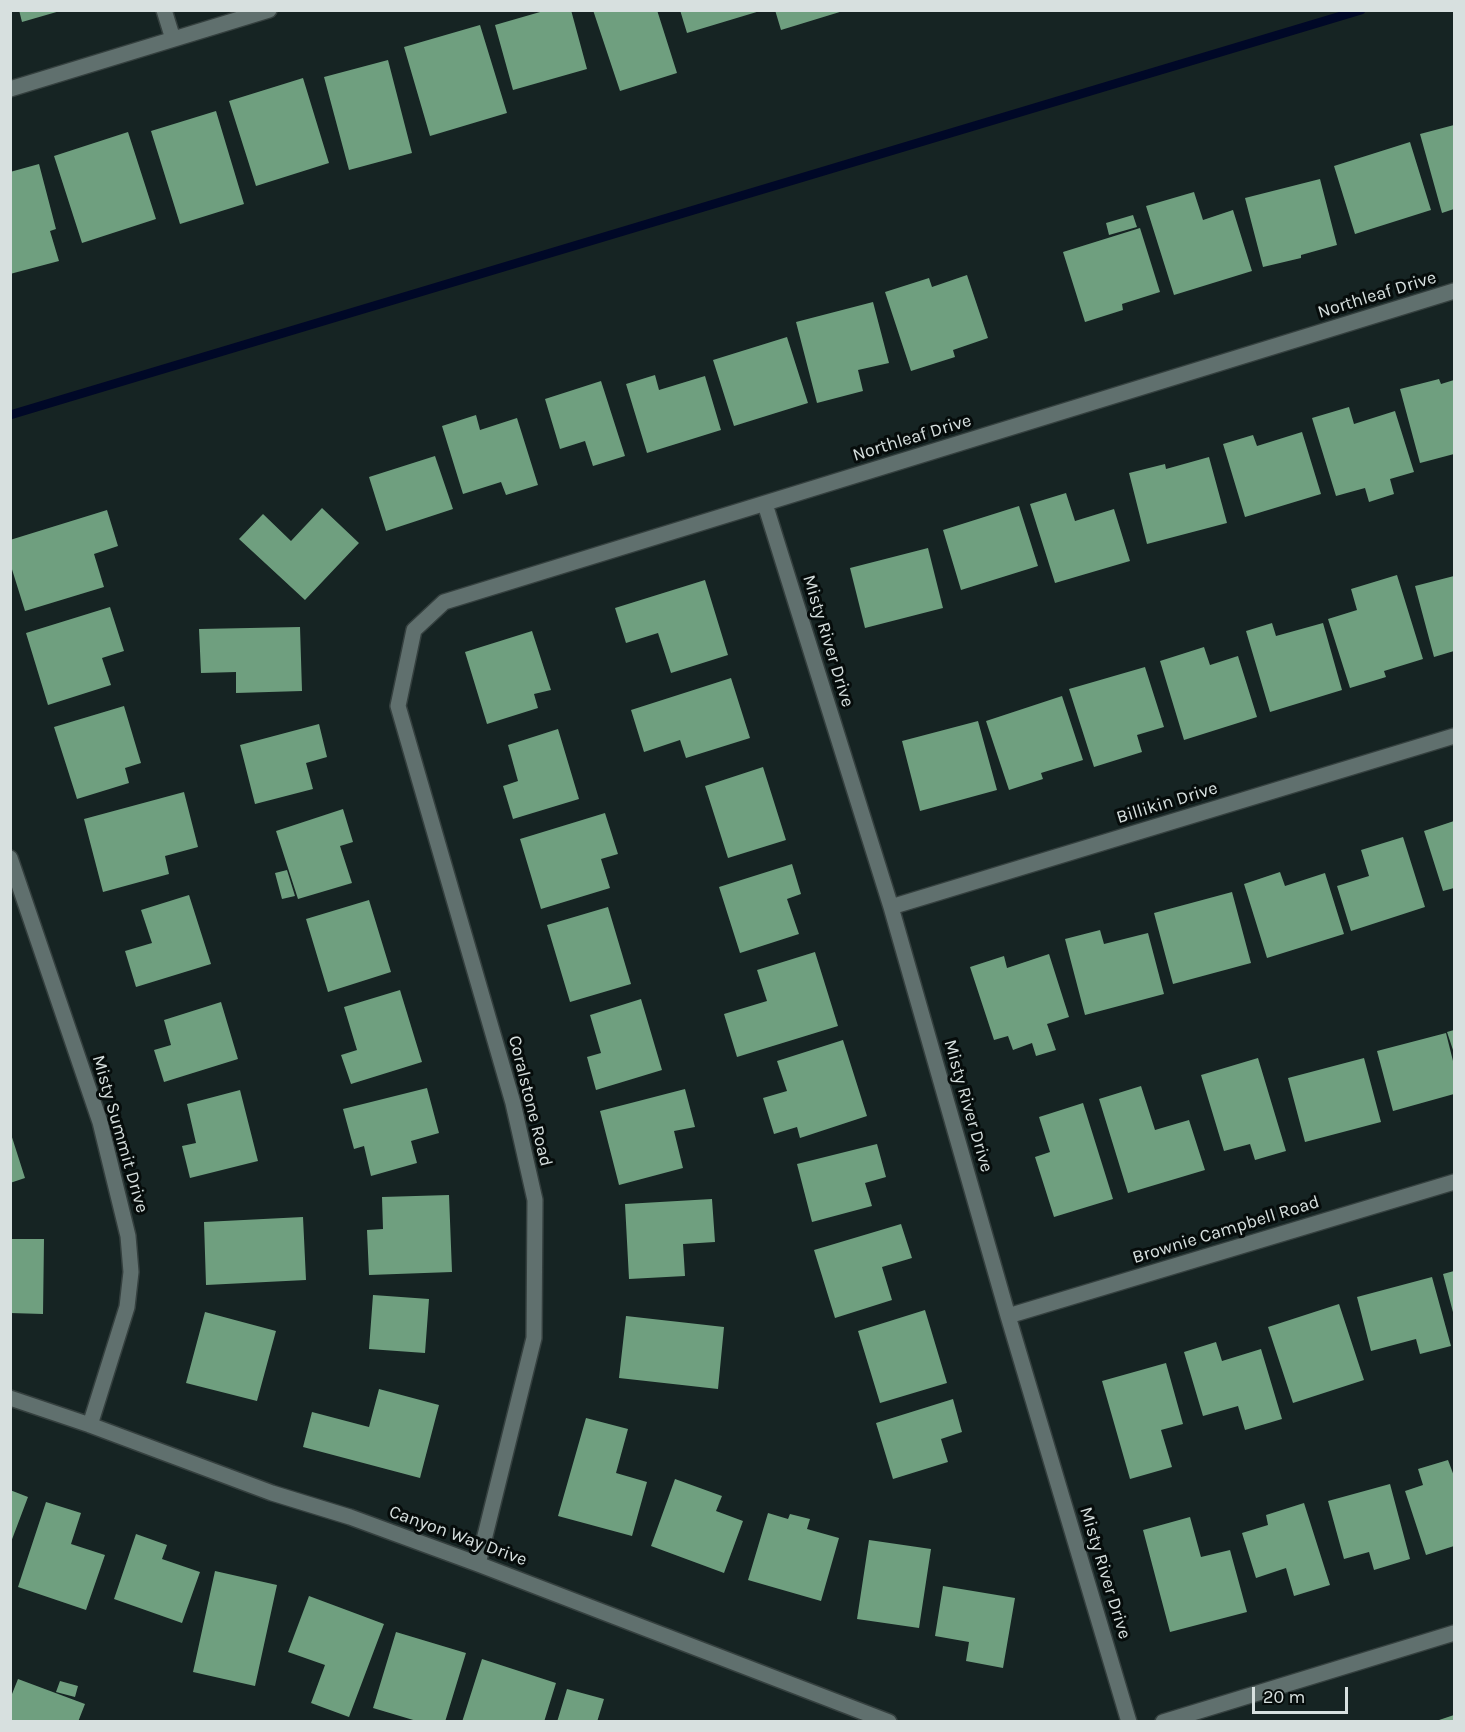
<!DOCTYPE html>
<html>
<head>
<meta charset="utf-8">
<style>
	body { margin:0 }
	#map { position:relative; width:1465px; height:1732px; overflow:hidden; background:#162423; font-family:Karla,sans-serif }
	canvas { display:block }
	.frame { position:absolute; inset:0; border:12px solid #d7e0df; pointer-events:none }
	.scale { position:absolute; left:1252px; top:1687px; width:96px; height:27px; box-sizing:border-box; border:3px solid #d7e0df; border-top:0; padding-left:8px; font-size:18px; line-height:21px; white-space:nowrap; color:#d7e0df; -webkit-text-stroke:4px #060c0b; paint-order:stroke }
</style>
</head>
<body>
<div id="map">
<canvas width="1465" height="1732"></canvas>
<div class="frame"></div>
<div class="scale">20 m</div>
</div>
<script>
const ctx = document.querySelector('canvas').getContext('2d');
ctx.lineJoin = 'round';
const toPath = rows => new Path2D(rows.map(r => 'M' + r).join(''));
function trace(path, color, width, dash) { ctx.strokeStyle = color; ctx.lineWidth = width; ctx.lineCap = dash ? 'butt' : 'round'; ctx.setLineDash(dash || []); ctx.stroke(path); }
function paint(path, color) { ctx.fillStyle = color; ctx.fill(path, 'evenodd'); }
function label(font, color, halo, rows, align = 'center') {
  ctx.font = font + ' Karla,sans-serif'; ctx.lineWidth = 6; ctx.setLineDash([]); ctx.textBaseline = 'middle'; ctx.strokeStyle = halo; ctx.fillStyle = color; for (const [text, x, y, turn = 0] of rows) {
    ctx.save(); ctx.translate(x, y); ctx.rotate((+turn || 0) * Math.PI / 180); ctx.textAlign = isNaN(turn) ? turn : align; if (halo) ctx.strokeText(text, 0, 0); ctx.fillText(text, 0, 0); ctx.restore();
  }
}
trace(toPath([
	[10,415,1361,10]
]), '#000827', 9);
paint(toPath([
	[19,10,60,10,60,11,22,22],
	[547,10,571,10,587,69,513,90,495,25],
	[593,10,657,10,677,73,620,91],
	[680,10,760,10,760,11,687,33],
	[775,10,842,10,843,11,781,30],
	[480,25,507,113,430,136,404,47],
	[388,60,412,153,349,170,324,77],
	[303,78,329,163,256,186,229,101],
	[216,111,244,204,180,224,151,131],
	[1454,125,1454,209,1442,213,1420,134],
	[128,132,156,219,82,243,54,156],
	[1410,142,1431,210,1355,234,1334,166],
	[39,164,56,229,50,231,59,261,10,274,10,172],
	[1320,179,1337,245,1301,255,1301,258,1263,267,1245,198],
	[1194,192,1203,220,1233,210,1252,271,1174,295,1146,206],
	[1133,215,1137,227,1109,235,1106,223],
	[1140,228,1160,292,1122,304,1123,310,1085,322,1063,252],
	[967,275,988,338,953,350,955,357,911,371,885,292,929,278,932,287],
	[873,302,889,363,858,370,863,391,817,403,796,322],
	[787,337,808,403,734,426,713,360],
	[655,375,659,390,705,376,721,430,647,453,626,384],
	[1439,379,1441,384,1454,380,1454,454,1420,463,1400,389],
	[601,381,625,456,593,466,585,441,560,449,545,399],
	[1349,407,1354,424,1395,411,1414,472,1390,479,1394,494,1369,502,1365,488,1336,496,1312,418],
	[476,415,480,430,517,418,538,485,506,495,501,482,463,494,442,426],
	[1302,432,1321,494,1245,517,1223,444,1253,435,1257,446],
	[435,456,453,509,386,531,369,477],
	[1209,457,1227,523,1147,544,1129,473,1165,464,1166,469],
	[1066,493,1075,521,1114,509,1130,561,1055,583,1030,504],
	[1019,506,1038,566,961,590,943,530],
	[322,508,359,543,305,600,239,539,263,514,291,541],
	[107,510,118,546,94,554,104,587,25,611,10,563,10,540],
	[928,548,943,608,865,628,850,568],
	[1397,575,1423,659,1384,671,1386,677,1350,688,1328,619,1357,610,1351,589],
	[1454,576,1454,651,1434,657,1415,586],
	[705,580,728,655,671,673,658,633,626,643,615,608],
	[110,607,124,651,102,658,111,685,48,705,26,633],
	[1272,623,1276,636,1323,623,1342,690,1270,712,1246,631],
	[300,627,302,691,236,693,236,672,201,673,199,629],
	[532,631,551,690,534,694,538,708,487,724,465,652],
	[1204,647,1210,665,1238,656,1257,717,1184,740,1160,661],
	[1145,667,1164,727,1137,735,1142,752,1094,767,1069,689],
	[731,678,750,738,686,758,680,740,644,752,631,710],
	[1062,696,1083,760,1041,773,1043,779,1009,790,986,721],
	[124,706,141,763,125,768,129,783,77,799,54,727],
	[978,721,997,790,920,811,902,741],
	[319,724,327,757,306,763,313,789,255,804,240,745],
	[558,729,579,799,513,819,503,786,518,781,508,745],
	[763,767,786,840,728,858,705,786],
	[184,792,198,847,165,856,169,874,103,892,84,819],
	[343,809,353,842,340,846,352,883,298,899,276,831],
	[605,813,618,854,601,859,610,888,541,909,520,839],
	[1454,821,1454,888,1443,891,1424,831],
	[1403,837,1425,907,1351,931,1337,886,1369,876,1361,850],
	[792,864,801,894,787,899,799,934,740,953,719,887],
	[287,870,295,896,282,899,275,873],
	[1280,872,1285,886,1325,873,1344,934,1267,958,1244,884],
	[1232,892,1251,963,1173,984,1154,913],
	[189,895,211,964,136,987,125,951,152,943,141,910],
	[369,900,391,972,328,992,306,919],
	[608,907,631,984,570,1002,547,925],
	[1100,930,1104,944,1148,933,1164,994,1085,1015,1065,939],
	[815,952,838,1026,737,1057,724,1014,767,1001,757,970],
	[1049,954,1069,1017,1047,1024,1056,1050,1036,1056,1032,1043,1013,1050,1008,1036,994,1040,970,967,1004,956,1007,968],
	[400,990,422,1062,351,1084,341,1055,357,1050,344,1007],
	[641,999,662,1070,596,1090,587,1057,601,1053,590,1015],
	[221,1002,238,1059,164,1082,154,1050,171,1045,164,1020],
	[1454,1030,1454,1053,1447,1032],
	[1446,1033,1454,1065,1454,1094,1393,1111,1377,1051],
	[843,1040,867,1116,800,1138,797,1127,774,1134,763,1098,787,1091,777,1061],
	[1258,1058,1286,1151,1255,1160,1250,1144,1224,1151,1201,1075],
	[1364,1058,1381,1122,1305,1142,1288,1078],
	[1141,1086,1155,1130,1189,1120,1205,1170,1128,1193,1099,1099],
	[427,1088,439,1133,411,1141,417,1163,371,1176,364,1146,354,1149,343,1109],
	[685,1089,695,1127,674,1131,683,1168,619,1185,600,1111],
	[240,1090,258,1161,190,1178,182,1146,196,1143,187,1104],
	[1083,1103,1113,1199,1054,1217,1035,1157,1050,1152,1039,1117],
	[10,1131,25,1178,10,1183],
	[877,1144,886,1177,865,1183,872,1206,812,1222,797,1164],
	[449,1195,452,1272,369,1275,367,1230,383,1229,382,1197],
	[712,1199,715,1242,683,1244,685,1276,629,1279,625,1204],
	[303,1217,306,1280,206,1285,204,1222],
	[901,1224,912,1258,882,1267,892,1300,835,1318,814,1250],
	[10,1239,44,1239,43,1314,10,1313],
	[1454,1271,1454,1316,1443,1274],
	[1432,1277,1451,1346,1420,1354,1416,1339,1371,1351,1357,1297],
	[373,1295,429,1299,425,1353,369,1349],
	[1339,1304,1364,1380,1293,1403,1268,1327],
	[925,1310,947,1383,880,1403,858,1331],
	[205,1312,276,1331,257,1401,186,1383],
	[626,1316,724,1327,718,1389,619,1378],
	[1216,1342,1222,1361,1261,1349,1282,1419,1245,1430,1238,1406,1203,1416,1184,1352],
	[1166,1363,1183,1424,1161,1430,1172,1467,1130,1479,1102,1381],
	[379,1389,439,1405,420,1478,303,1447,312,1412,369,1427],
	[953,1399,962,1432,941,1439,948,1462,893,1479,876,1423],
	[586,1418,628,1429,616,1473,647,1482,632,1536,558,1516],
	[1448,1460,1454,1476,1454,1546,1426,1555,1405,1491,1423,1485,1418,1469],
	[675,1479,722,1496,716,1511,743,1521,724,1573,651,1546],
	[1390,1484,1410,1559,1374,1570,1369,1552,1344,1559,1328,1501],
	[10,1490,28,1497,11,1542,10,1542],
	[46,1502,81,1513,71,1544,105,1555,86,1610,18,1587],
	[1304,1503,1330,1585,1294,1596,1286,1568,1256,1578,1242,1533,1268,1525,1266,1515],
	[768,1513,788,1519,790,1514,810,1519,807,1529,839,1538,821,1601,748,1580],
	[1190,1517,1201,1557,1230,1550,1247,1612,1170,1632,1143,1530],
	[136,1534,167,1545,162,1559,200,1572,182,1623,114,1599],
	[869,1540,931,1549,919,1628,857,1619],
	[215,1571,277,1585,255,1686,193,1672],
	[943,1586,1015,1598,1003,1668,966,1661,969,1642,935,1636],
	[309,1596,384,1624,349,1717,311,1703,325,1665,288,1652],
	[396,1632,466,1653,445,1722,420,1722,373,1708],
	[482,1659,556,1683,544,1722,462,1722],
	[18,1679,85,1704,78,1722,10,1722,10,1699],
	[60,1681,78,1686,75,1697,56,1692],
	[567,1689,604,1699,597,1722,557,1722],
	[1454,1715,1454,1722,1436,1722,1436,1721]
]), '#6f9f7f');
const minor = toPath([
	[164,10,173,39],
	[10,89,269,10],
	[765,504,891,907,1008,1316,1129,1722],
	[10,858,100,1122,128,1236,131,1272,127,1307,90,1425],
	[891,907,1454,736],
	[1008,1316,1454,1182],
	[10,1398,90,1425,272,1493,350,1517,478,1564,889,1722],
	[478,1564,534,1338,535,1200,513,1103,398,706,414,630,444,602,1454,291],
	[1163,1722,1454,1633]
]);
trace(minor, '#35403f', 18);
trace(minor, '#60706e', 15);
label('18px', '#d7e0df', '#060c0b', [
	["Northleaf Drive",1377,295,-17],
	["Northleaf Drive",912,438,-17],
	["Misty River Drive",828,641,73],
	["Billikin Drive",1167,803,-17],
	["Coralstone Road",530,1101,76],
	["Misty River Drive",968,1106,74],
	["Misty Summit Drive",120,1134,74],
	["Brownie Campbell Road",1226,1230,-17],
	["Canyon Way Drive",458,1536,20],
	["Misty River Drive",1105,1573,73]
]);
</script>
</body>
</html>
